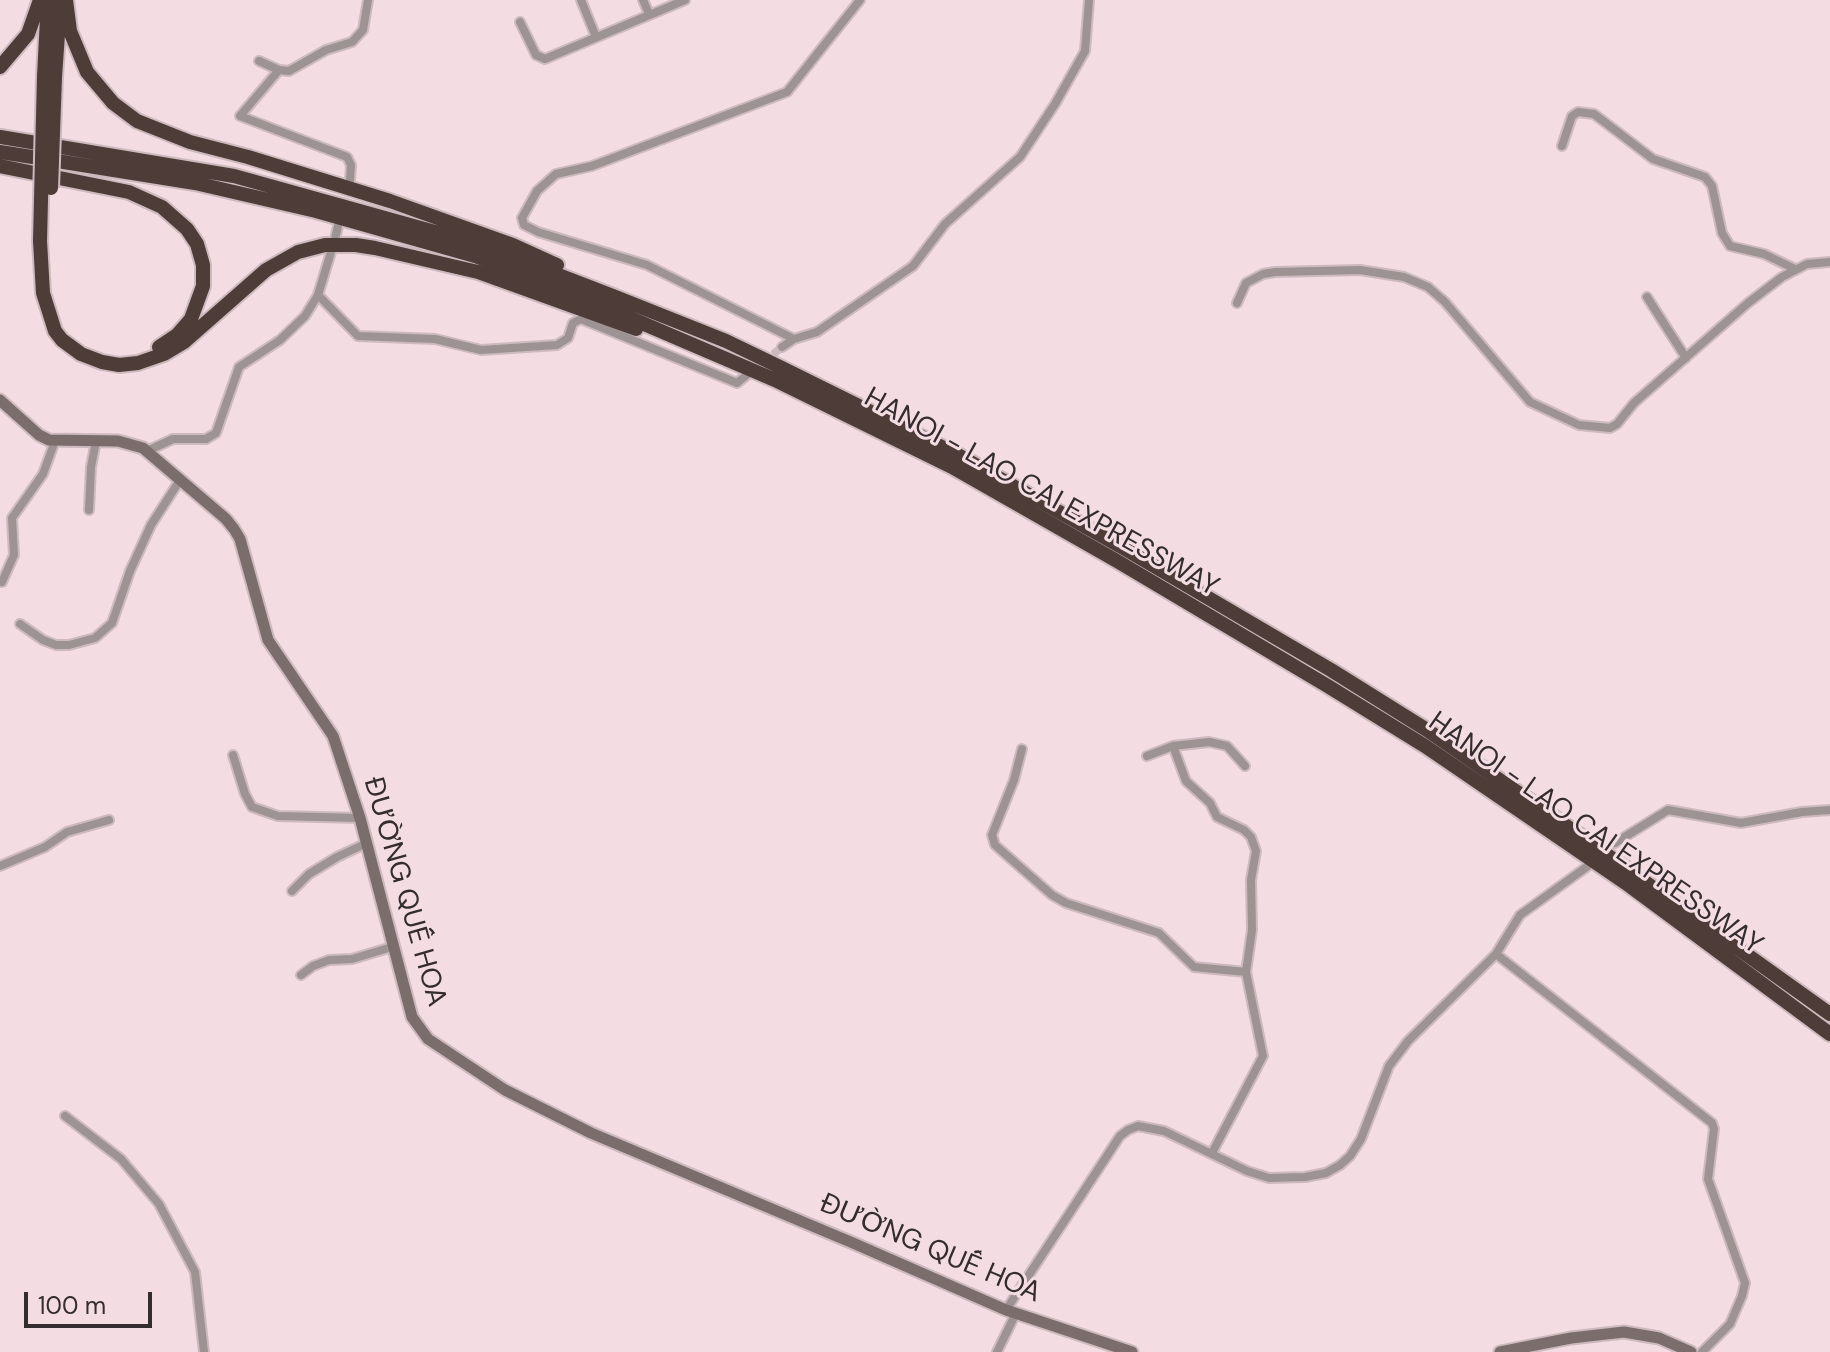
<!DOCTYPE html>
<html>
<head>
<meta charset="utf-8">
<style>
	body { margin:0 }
	#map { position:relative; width:1830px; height:1352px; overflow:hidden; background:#f3dde2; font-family:"DM Sans",sans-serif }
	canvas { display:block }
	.scale { position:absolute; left:24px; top:1292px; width:128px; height:36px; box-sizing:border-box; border:4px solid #342c2e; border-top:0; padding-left:10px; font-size:24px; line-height:28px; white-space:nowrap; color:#342c2e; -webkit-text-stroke:6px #f3dde2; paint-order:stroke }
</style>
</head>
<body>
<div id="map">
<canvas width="1830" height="1352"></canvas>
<div class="scale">100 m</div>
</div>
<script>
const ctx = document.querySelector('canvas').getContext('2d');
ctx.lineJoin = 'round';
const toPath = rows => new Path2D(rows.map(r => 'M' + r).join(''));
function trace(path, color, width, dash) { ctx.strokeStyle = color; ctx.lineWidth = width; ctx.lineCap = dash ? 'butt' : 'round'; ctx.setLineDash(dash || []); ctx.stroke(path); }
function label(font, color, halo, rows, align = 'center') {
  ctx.font = font + ' "DM Sans",sans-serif'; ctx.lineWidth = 6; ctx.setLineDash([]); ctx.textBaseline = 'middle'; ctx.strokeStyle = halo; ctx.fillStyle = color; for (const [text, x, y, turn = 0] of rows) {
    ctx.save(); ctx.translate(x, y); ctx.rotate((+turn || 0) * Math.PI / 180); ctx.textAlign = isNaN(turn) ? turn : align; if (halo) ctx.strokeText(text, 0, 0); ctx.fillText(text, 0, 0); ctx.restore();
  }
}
trace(toPath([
	[764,362,782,347]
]), '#cdbabe', 8, [8, 4]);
const street = toPath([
	[581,0,596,37],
	[643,0,649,14],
	[520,22,536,55,545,59,685,0],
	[259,61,279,70,289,71,326,50,352,42,363,30,368,0],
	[279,70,240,116,347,157,351,165,350,180],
	[1562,146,1572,116,1578,112,1594,114,1653,159,1705,177,1712,186,1722,233,1730,246,1764,254,1795,269],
	[335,239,338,226],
	[318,295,358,336,435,339,481,350,557,345,568,338,573,323,581,319,737,383,753,370],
	[1647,297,1686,358],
	[1237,303,1246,283,1263,274,1275,272,1360,270,1404,277,1428,287,1445,302,1530,402,1579,425,1610,428,1617,424,1634,403,1748,303,1782,277,1807,264,1830,262],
	[794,339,647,265,538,232,524,225,522,218,537,191,556,174,592,166,787,92,860,0],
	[782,347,794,339,817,332,913,266,945,224,1020,157,1055,104,1085,51,1089,0],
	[147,451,173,439,206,439,216,433,239,367,280,340,305,316,318,295,331,252],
	[89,510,91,467,96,441],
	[2,582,14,555,12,518,43,474,55,441],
	[20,624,43,640,56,645,69,645,95,638,112,623,130,571,151,525,180,480],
	[1173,746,1186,781,1210,803,1217,817,1244,830,1251,837,1256,851,1251,880,1252,930,1246,972,1263,1056,1212,1153],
	[1022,749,1014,780,992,835,995,845,1052,895,1066,903,1159,933,1194,967,1246,972],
	[233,755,245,794,252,807,278,816,360,818],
	[1147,756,1173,746,1209,742,1227,746,1245,766],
	[1615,843,1668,810,1741,823,1802,812,1830,810],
	[0,866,45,847,67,832,109,820],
	[292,891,309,874,337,857,367,843],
	[1496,954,1712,1123,1714,1129,1708,1179,1745,1283,1742,1296,1730,1324,1702,1352],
	[301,975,313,966,329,960,352,959,392,947],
	[65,1116,121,1159,159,1204,195,1272,204,1352],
	[1006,1310,1120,1136,1128,1130,1138,1126,1164,1131,1247,1171,1269,1178,1305,1177,1326,1173,1340,1165,1350,1156,1361,1139,1389,1066,1408,1041,1496,954,1520,915,1588,866],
	[997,1352,1016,1313]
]);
const secondary = toPath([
	[0,400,39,435,49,440,118,441,143,448,226,519,234,529,240,539,268,640,333,736,360,818,412,1017,428,1039,505,1090,591,1133,853,1243,1006,1310,1132,1352],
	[1500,1352,1571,1338,1624,1332,1659,1338,1691,1352]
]);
const highway = toPath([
	[66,0,70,31,87,72,113,103,137,121,190,142,248,157,390,201,513,245,557,265],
	[0,67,28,34,40,0],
	[44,76,48,0],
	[55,77,60,5],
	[0,137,234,176,478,244,613,296,726,341,782,368,958,455,1125,549,1331,670,1427,730,1575,832,1830,1014],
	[0,152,195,183,316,211,475,256,558,287,775,380,952,467,1117,561,1326,685,1425,746,1630,886,1830,1034],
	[0,166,129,192,162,207,187,229,197,244,203,265,203,286,191,319,177,335,159,347],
	[40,241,43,293,55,331,62,340,81,354,102,362,119,365,138,363,164,354,184,342,266,270,298,252,325,245,356,245,375,248,478,272,636,329]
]);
trace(street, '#cdbabe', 12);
trace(secondary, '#cdbabe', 15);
trace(highway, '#cdbabe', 18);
trace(street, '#9d9392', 8);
trace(secondary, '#7a6d6b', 11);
trace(highway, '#4d3c38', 14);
const highwayBridge = toPath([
	[51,188,55,77],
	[40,241,44,76]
]);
trace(highwayBridge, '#cdbabe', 18, []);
trace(highwayBridge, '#4d3c38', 14);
label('28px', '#342c2e', '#f3dde2', [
	["HANOI - LAO CAI EXPRESSWAY",1041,493,29],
	["HANOI - LAO CAI EXPRESSWAY",1595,834,35],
	["ĐƯỜNG QUẾ HOA",404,892,74],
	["ĐƯỜNG QUẾ HOA",930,1249,23]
]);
</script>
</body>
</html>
